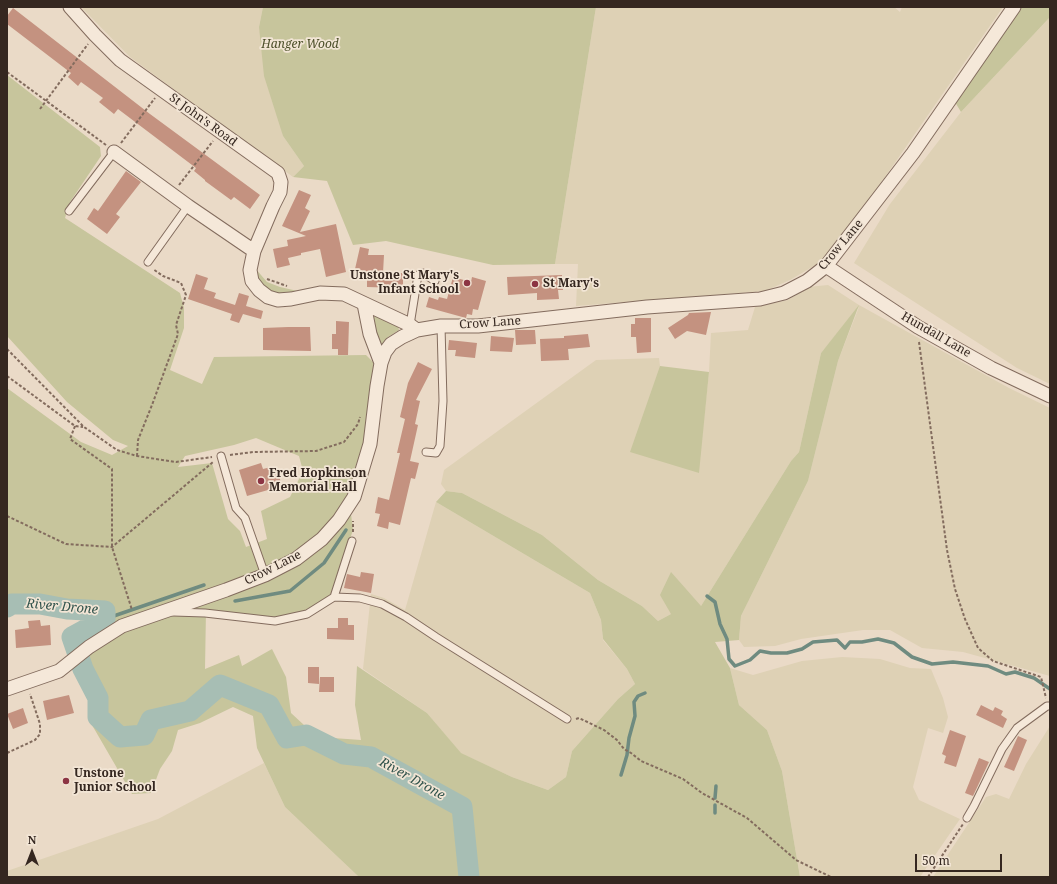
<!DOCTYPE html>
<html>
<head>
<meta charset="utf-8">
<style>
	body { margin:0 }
	#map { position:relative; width:1057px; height:884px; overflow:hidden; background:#eadac7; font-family:"Noto Serif",serif }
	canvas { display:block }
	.frame { position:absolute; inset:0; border:8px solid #352720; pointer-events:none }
	.north { position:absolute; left:12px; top:832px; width:40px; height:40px; -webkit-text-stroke:3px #f2e5d5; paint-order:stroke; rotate:0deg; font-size:11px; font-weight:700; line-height:16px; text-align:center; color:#352720 }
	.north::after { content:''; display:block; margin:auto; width:14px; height:18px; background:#352720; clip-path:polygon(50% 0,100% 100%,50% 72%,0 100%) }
	.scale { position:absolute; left:915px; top:854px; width:87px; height:18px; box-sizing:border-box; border:2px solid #352720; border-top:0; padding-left:5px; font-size:12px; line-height:14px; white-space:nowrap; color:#352720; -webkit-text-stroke:3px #f2e5d5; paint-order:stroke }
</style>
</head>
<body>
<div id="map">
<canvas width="1057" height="884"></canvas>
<div class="frame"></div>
<div class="north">N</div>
<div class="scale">50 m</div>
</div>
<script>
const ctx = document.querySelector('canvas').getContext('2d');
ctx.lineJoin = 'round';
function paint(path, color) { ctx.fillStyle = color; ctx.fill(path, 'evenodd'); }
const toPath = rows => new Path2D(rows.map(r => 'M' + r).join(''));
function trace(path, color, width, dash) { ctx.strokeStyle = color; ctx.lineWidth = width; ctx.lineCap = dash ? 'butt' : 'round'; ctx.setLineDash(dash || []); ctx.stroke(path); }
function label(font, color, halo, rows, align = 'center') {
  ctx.font = font + ' "Noto Serif",serif'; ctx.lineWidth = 3.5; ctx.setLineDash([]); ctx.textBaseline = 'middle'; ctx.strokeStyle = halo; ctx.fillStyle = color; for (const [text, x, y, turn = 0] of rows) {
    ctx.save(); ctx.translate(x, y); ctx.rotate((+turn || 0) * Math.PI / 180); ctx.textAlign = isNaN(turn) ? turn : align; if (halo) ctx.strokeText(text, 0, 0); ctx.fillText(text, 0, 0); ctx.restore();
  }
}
paint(toPath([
	[81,7,263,7,259,27,283,136,304,166,293,177,130,57],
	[596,7,894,7,900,12,902,7,1003,7,869,200,819,263,790,280,765,291,576,306,578,264,555,264],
	[1050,17,1050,384,1017,368,854,263,890,204,961,112],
	[828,285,859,305,1009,388,1050,408,1050,676,963,652,922,648,890,630,863,630,801,639,775,646,744,647,739,640,741,616,808,481,838,361,859,307,821,353,799,452,791,461,701,606,671,614,658,621,642,606,598,580,542,535,462,493,446,491,441,484,444,470,596,360,659,358,660,366,698,473,709,372,711,333,748,330,755,307,788,300,808,287],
	[436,502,590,593,601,620,603,640,627,669,635,684,618,699,572,751,566,777,548,790,512,777,460,753,427,713,363,669,371,594,384,598,405,610],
	[842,657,880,659,910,668,931,669,943,698,948,717,943,733,928,728,913,787,919,800,960,819,920,877,800,877,782,771,767,730,739,705,730,668,753,675,802,661],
	[1050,726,1050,877,933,877,986,797,996,794,1009,799,1026,764],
	[264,763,285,807,359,877,7,877,7,871,158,819]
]), '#ded1b5');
paint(toPath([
	[263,7,596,7,555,264,493,265,386,241,353,245,327,181,293,177,304,166,283,136,264,76,259,27],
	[1019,7,1050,7,1050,17,961,112,955,102],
	[7,75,100,147,101,156,70,202,65,218,180,293,184,308,184,328,170,370,202,384,214,357,366,355,374,363,364,441,348,490,353,530,329,602,309,609,276,618,206,610,205,669,239,655,242,666,272,649,286,677,291,713,304,725,333,738,361,740,355,705,357,666,427,713,461,753,512,777,548,790,566,777,572,751,618,699,635,684,627,669,603,639,601,620,590,593,436,502,446,491,462,493,542,535,598,580,642,606,658,621,671,614,660,595,671,572,701,606,791,461,799,452,821,353,859,305,838,361,808,481,741,616,739,640,715,642,730,668,739,705,767,730,782,771,800,877,359,877,285,807,257,748,253,716,233,707,200,723,178,730,172,751,160,769,151,793,132,794,92,725,83,662,109,620,107,610,41,602,12,602,7,605,7,388,81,442,112,455,128,446,113,440,67,402,7,336],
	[256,438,299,456,303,471,290,497,261,511,267,539,246,547,240,531,228,519,212,463,178,467,185,456,234,445],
	[255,268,267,282,280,287,302,292,280,295,268,293,258,281],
	[376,316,398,326,399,330,388,337,382,345,377,345,372,317],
	[660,366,709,372,699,473,630,452]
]), '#c7c59c');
trace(toPath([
	[707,596,715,602,720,624,727,639,729,659,735,666,750,660,760,651,771,653,787,653,802,649,813,642,837,640,845,648,850,642,862,642,878,639,894,643,912,657,932,664,953,662,988,666,1006,674,1015,672,1034,678,1050,689],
	[235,601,290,591,324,563,346,530],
	[105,619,204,585],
	[621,775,627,755,629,738,635,716,634,702,638,696,645,693],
	[715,798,716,786],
	[715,813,715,805]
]), '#6f8b80', 3.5);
trace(toPath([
	[7,607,12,604,40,604,67,609,105,611,105,619,72,637,83,669,98,698,98,717,120,737,144,735,151,720,190,711,220,685,269,705,287,738,306,735,344,754,371,757,462,807,469,877]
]), '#a7beb4', 21);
paint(toPath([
	[13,8,150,114,260,195,250,209,234,197,231,200,205,181,205,180,194,171,196,168,118,109,114,114,99,102,103,98,81,82,78,86,68,77,71,73,7,24,7,16],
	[126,171,141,182,116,214,120,217,107,234,87,219,94,208,98,211],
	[299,190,311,195,305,208,310,211,300,232,336,224,346,272,326,277,320,249,301,253,301,255,288,258,290,265,277,268,273,249,288,246,287,240,306,236,282,226],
	[360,247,369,249,368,255,384,255,383,273,403,273,403,288,367,287,367,272,355,269],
	[196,274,208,278,204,289,216,293,214,298,235,305,239,293,249,296,246,306,263,311,261,319,243,314,239,323,230,320,232,314,188,299],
	[562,275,563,290,558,290,559,299,537,300,537,293,508,295,507,277],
	[453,277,471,282,472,277,486,281,478,310,473,309,472,315,467,314,466,318,426,307,429,297,438,300,439,297,447,299],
	[711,312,706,335,687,331,675,339,668,328,688,315,689,313],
	[635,318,651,318,651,352,637,353,636,337,631,337,631,324,635,324],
	[336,321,349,322,348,355,338,355,338,349,332,349,332,334,336,334],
	[288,327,310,327,311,351,263,350,263,328],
	[515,330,535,330,536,344,516,345],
	[588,334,590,347,568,349,569,360,541,361,540,339,564,338,564,336],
	[491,336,514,338,512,352,490,351],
	[449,340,477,343,475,358,455,356,456,350,448,350],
	[418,362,432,369,416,400,420,401,415,424,418,425,410,461,419,463,415,479,411,478,400,525,389,522,388,529,377,526,380,514,375,513,378,497,389,500,400,453,397,453,405,419,400,417,408,383],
	[261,463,263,469,271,467,272,470,277,469,282,486,247,496,239,470],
	[361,572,374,574,371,593,344,588,347,574,360,577],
	[338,618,348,618,348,625,354,625,354,640,327,639,327,628,338,628],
	[40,620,41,626,50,625,51,645,16,648,15,630,29,628,28,621],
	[308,667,319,667,319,684,308,683],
	[320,677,334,677,334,692,319,692],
	[69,695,74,713,47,720,43,701],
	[981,705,993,711,995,707,1003,711,1001,715,1007,719,1003,728,976,715],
	[23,708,28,723,13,729,7,714],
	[950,730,966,736,956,767,944,763,946,756,942,754],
	[1018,736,1027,740,1014,771,1004,767],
	[979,758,989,762,973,796,965,793]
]), '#c49280');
const service = toPath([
	[69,211,114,152],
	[148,262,188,206],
	[410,325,418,275,423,273,435,281],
	[426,452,436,453,440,446,443,401,441,326],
	[221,456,236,508,245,518,265,575],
	[334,597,352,541],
	[173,612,205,613,275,621,307,614,334,597,360,598,382,604,406,617,436,637,567,719],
	[967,818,974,806,1002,749,1017,728,1047,706,1050,706]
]);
const minor = toPath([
	[70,7,95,35,120,60,278,173,281,182,280,192,273,206,254,251,250,270,252,281,259,290,268,297,278,300,291,299,320,293,344,294,410,325,417,330],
	[114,152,188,206,254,251],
	[826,266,918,327,991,368,1050,396],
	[364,304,370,334,381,363],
	[7,689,59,671,89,647,122,626,226,590,265,575,296,559,322,539,339,520,354,497,370,444,377,386,381,363,385,352,391,344,402,337,417,330,441,326,478,326,647,307,760,299,784,293,807,281,826,266,913,153,1014,7]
]);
trace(service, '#836c5e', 9);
trace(minor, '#836c5e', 15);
trace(toPath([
	[7,72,106,145],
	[40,109,88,44],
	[121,143,155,98],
	[179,185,213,141],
	[267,279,287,286],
	[919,342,947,550,955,589,965,619,978,648,993,661,1041,677,1046,698],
	[7,349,84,427,117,450,137,456,176,462,212,457],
	[7,376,75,426,83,427],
	[75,426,70,439,112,469,112,547,132,610],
	[230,455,253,452,316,451,344,442,358,424,360,417],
	[137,456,138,440,152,405,178,334,176,325,186,295,181,283,163,276,153,269],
	[7,516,66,544,112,547,213,462],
	[353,532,353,521],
	[576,719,579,718,604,730,617,740,624,749,631,753,641,761,683,779,702,793,747,818,796,860,831,877],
	[7,753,35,740,40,734,40,724,30,694],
	[928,877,963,824]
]), '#836c5e', 2, [3, 2]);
trace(service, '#f5e8d9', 7);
trace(minor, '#f5e8d9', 13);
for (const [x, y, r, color] of [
	[467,283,4,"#8c3443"],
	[535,284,4,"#8c3443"],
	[261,481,4,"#8c3443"],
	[66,781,4,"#8c3443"]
]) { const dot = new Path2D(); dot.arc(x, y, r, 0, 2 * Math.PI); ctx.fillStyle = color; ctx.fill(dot); trace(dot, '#f2e5d5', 1.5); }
label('italic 12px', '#4c4f29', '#f2e5d5', [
	["Hanger Wood",300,45]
]);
label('12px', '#352720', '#f2e5d5', [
	["St John's Road",203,120,36],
	["Crow Lane",841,245,-50],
	["Crow Lane",490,323,-4],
	["Hundall Lane",936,335,30],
	["Crow Lane",273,568,-27]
]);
label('bold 12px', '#352720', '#f2e5d5', [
	["Unstone St Mary's",459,276,"right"],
	["Infant School",459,290,"right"],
	["St Mary's",543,284],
	["Fred Hopkinson",269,474],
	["Memorial Hall",269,488],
	["Unstone",74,774],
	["Junior School",74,788]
], 'left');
label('italic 13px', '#31534c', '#f2e5d5', [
	["River Drone",62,607,5],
	["River Drone",412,779,29]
]);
</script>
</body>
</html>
